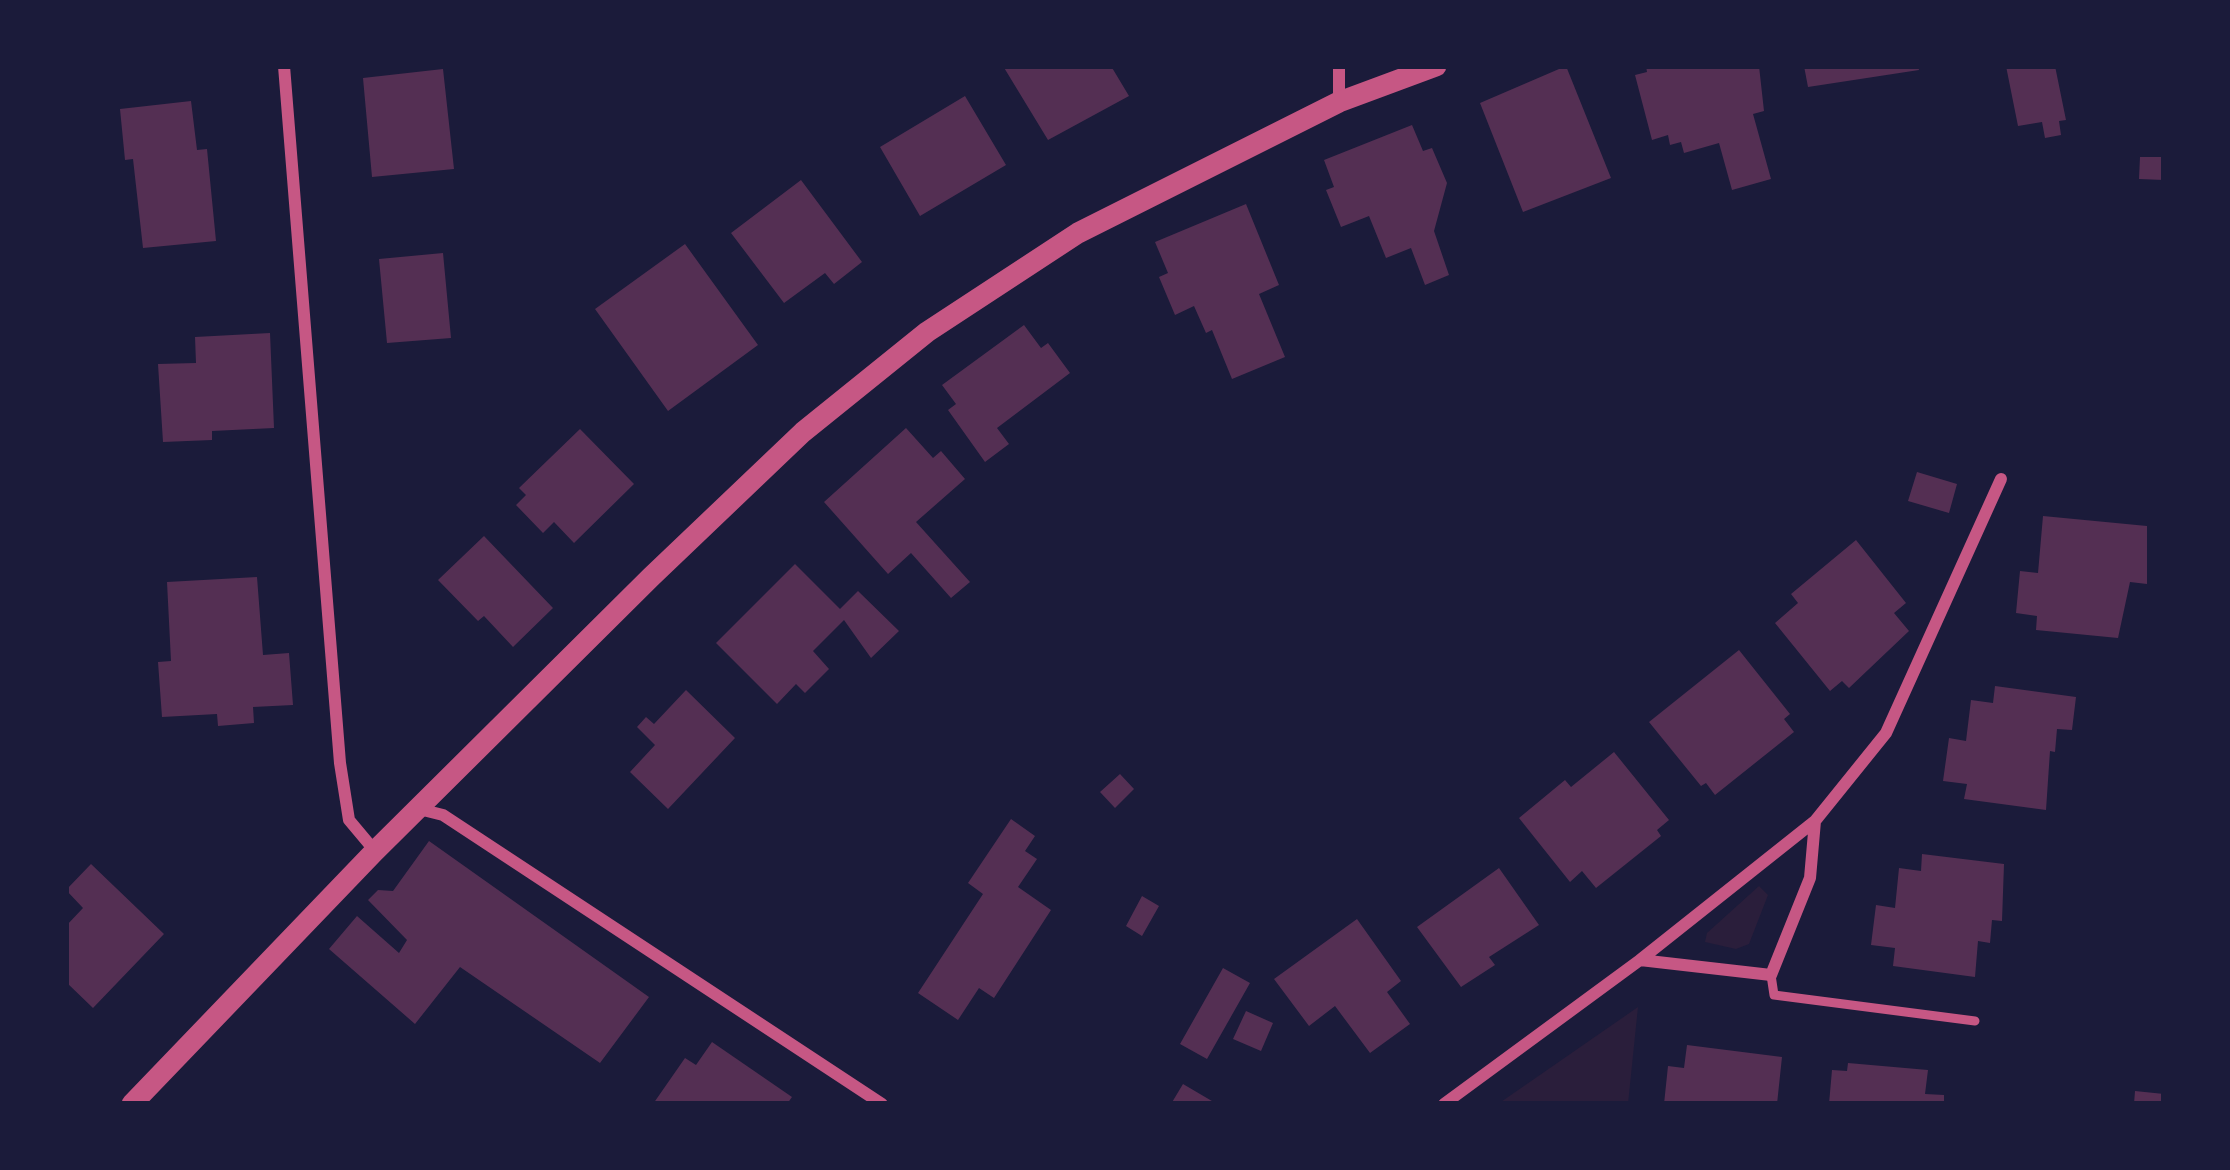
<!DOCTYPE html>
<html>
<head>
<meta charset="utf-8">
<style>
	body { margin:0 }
	#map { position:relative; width:2230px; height:1170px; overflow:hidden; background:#1b1b3a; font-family:"Space Grotesk",sans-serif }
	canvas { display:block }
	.frame { position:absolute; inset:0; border:69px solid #1b1b3a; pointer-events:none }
</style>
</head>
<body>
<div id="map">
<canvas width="2230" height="1170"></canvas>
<div class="frame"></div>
</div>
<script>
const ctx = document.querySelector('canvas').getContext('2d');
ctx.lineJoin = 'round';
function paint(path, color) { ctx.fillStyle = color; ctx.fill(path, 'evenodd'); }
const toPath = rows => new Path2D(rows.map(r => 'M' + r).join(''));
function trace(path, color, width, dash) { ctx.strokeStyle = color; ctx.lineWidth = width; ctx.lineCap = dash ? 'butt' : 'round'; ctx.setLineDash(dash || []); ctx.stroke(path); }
paint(toPath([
	[1759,886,1768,895,1749,944,1736,949,1705,942,1707,933],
	[1638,1007,1628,1104,1498,1104]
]), '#2a1e3b');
paint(toPath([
	[1003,66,1111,66,1129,96,1048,140],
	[1566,66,1611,178,1523,212,1480,103],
	[1646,66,1759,66,1764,111,1753,114,1771,179,1732,190,1719,143,1684,153,1681,142,1670,145,1668,135,1652,140,1635,75,1647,72],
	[1804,66,1918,66,1919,70,1808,87],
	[2006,66,2055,66,2066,120,2059,121,2061,135,2045,138,2042,122,2018,126],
	[443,69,454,169,372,177,363,78],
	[965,96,1006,165,920,216,880,147],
	[191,101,197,150,207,149,216,241,143,248,133,159,125,160,120,109],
	[1412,125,1423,151,1432,148,1447,183,1434,231,1449,275,1425,285,1411,248,1386,258,1369,216,1341,227,1326,190,1334,187,1324,160],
	[2140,157,2164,157,2164,180,2139,179],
	[801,180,862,262,834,284,825,273,784,303,731,233],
	[1246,204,1279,285,1259,294,1285,357,1232,379,1212,330,1206,333,1194,306,1175,315,1159,277,1168,273,1155,242],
	[685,244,758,345,668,411,595,309],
	[443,253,451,338,387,343,379,259],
	[1024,325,1041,348,1048,343,1070,373,997,428,1009,444,985,462,948,410,956,404,942,385],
	[270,333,274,428,212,431,212,440,163,442,158,364,196,363,195,337],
	[906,428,933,458,941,451,965,479,916,522,970,582,951,598,911,553,888,574,824,502],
	[580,429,634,484,574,543,554,522,543,533,516,505,526,495,519,488],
	[1917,472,1957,484,1949,513,1908,501],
	[2043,516,2147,526,2147,584,2130,582,2118,638,2036,630,2037,616,2016,613,2020,571,2038,573],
	[484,536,553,608,513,647,484,616,478,621,438,580],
	[1856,540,1906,603,1894,613,1909,631,1849,688,1842,681,1830,691,1775,623,1798,603,1791,594],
	[795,564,840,609,858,591,899,631,871,658,844,620,813,651,829,669,805,693,796,684,777,704,716,643],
	[257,577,263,655,289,653,293,705,253,707,254,723,218,726,217,714,162,717,158,662,171,661,167,582],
	[1739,650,1790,714,1784,719,1794,732,1715,795,1706,783,1701,786,1649,722],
	[1995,686,2076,697,2072,730,2057,729,2055,752,2050,751,2046,810,1964,799,1967,784,1943,781,1949,738,1966,741,1971,700,1993,703],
	[686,690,735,738,668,809,630,772,655,745,637,727,646,717,654,724],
	[1614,752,1669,820,1657,830,1661,836,1596,888,1582,871,1570,882,1519,818,1565,780,1571,787],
	[1120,774,1134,789,1115,808,1100,792],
	[1011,819,1035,836,1025,851,1037,859,1018,887,1051,910,994,998,979,988,958,1020,918,993,983,894,968,883],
	[429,841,649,997,600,1063,460,967,415,1024,329,949,357,916,399,953,407,940,368,900,378,890,393,891],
	[1922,854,2004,864,2002,921,1992,920,1990,943,1978,941,1975,977,1893,966,1895,948,1871,945,1876,905,1895,908,1899,868,1921,871],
	[91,864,164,934,93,1008,66,982,66,926,83,908,66,890],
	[1499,868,1539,925,1489,957,1495,965,1461,987,1417,927],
	[1142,896,1159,906,1142,936,1126,926],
	[1357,919,1401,981,1387,992,1410,1024,1370,1053,1335,1006,1309,1026,1274,979],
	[1223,968,1250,983,1207,1059,1180,1044],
	[1246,1011,1273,1023,1261,1051,1233,1039],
	[712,1042,792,1097,787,1104,653,1104,685,1058,696,1065],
	[1687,1045,1782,1057,1777,1104,1664,1104,1668,1066,1684,1068],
	[1848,1063,1928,1070,1925,1094,1944,1095,1944,1104,1829,1104,1832,1070,1847,1071],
	[1183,1084,1217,1104,1171,1104],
	[2135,1091,2164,1094,2164,1104,2134,1104]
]), '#542f53');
trace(toPath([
	[1771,975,1774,995,1975,1021]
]), '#c65784', 9);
trace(toPath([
	[284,66,340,763,349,820,375,851],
	[1339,102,1339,66],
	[419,809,443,815,882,1104],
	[1640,960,1771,975,1810,878,1815,821],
	[1444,1104,1640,960,1815,821,1886,733,2001,479]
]), '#c65784', 12);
trace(toPath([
	[132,1104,375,851,651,577,803,432,927,332,1078,233,1339,102,1436,66]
]), '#c65784', 21);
</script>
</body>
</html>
